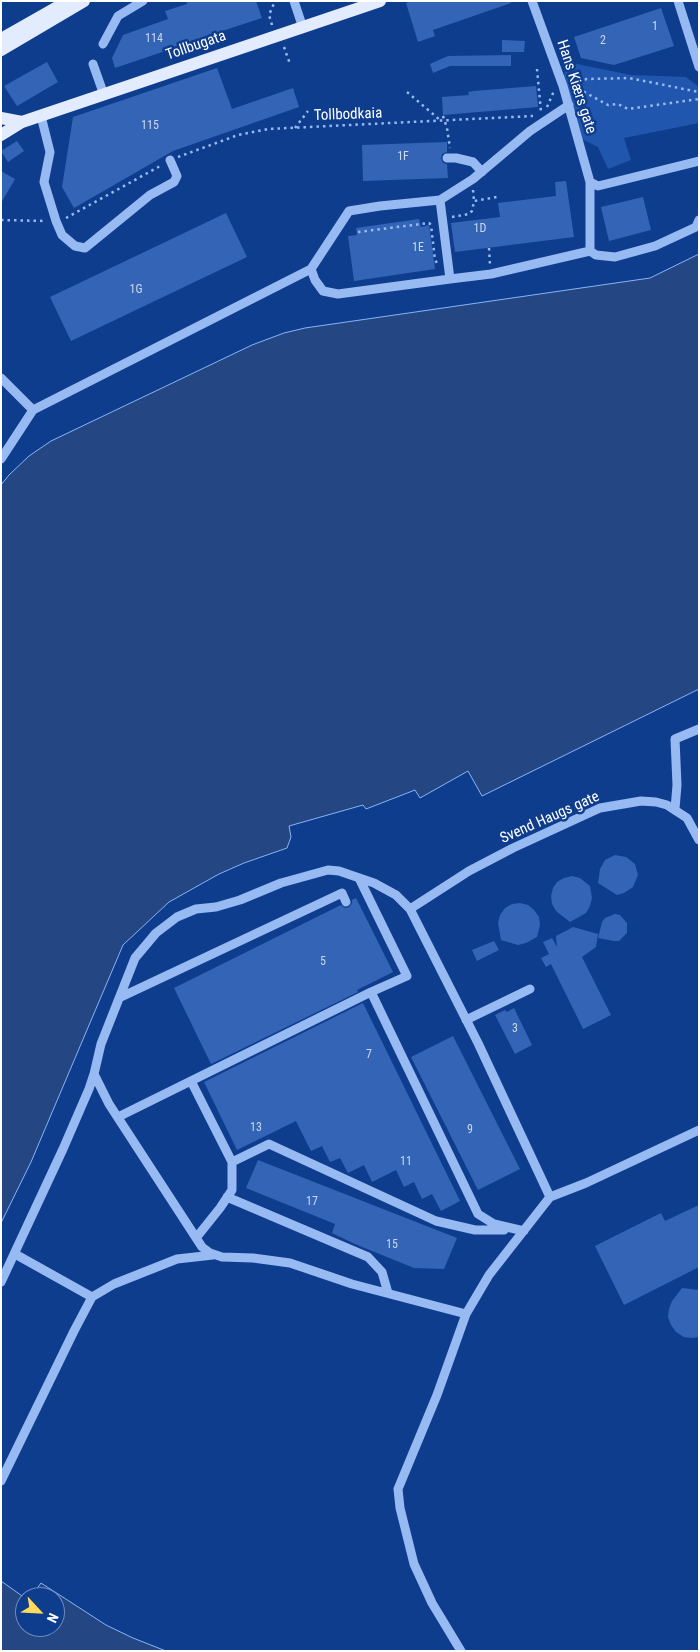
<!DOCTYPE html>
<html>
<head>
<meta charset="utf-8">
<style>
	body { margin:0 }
	#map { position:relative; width:700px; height:1652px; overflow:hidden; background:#0f3d8e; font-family:"Roboto Condensed",sans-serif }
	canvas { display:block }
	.frame { position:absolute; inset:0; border:2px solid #fff; pointer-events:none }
	.north { position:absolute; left:15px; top:1587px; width:50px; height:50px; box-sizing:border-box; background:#0f3d8e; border:1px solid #6f8bbb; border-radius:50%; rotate:115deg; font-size:14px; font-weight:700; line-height:20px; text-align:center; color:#fff }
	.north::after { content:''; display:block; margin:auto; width:18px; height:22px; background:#ffdb59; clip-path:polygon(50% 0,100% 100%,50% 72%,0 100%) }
</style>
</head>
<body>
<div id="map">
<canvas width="700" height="1652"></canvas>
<div class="frame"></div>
<div class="north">N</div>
</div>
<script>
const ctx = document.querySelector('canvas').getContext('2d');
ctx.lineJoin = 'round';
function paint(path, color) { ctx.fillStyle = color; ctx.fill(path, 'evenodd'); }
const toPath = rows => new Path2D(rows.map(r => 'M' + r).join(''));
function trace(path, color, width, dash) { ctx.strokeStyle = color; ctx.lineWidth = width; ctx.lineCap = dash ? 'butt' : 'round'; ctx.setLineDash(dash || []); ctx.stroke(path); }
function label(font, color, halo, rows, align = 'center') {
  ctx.font = font + ' "Roboto Condensed",sans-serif'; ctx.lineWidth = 5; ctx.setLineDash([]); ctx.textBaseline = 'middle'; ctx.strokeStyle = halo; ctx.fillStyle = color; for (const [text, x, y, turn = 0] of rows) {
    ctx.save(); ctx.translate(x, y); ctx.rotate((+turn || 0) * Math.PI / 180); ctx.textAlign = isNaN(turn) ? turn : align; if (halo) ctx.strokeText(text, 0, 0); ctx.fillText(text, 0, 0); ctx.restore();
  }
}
paint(toPath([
	[567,62,631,75,686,77,699,87,699,123,624,138,631,160,608,169,598,147,578,137,563,80]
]), '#2056ae');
const water = toPath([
	[699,254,699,689,482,796,468,771,420,798,415,790,366,809,363,805,289,826,291,837,287,848,244,863,219,874,169,902,123,945,31,1162,1,1223,1,485,9,475,29,456,51,441,252,345,284,333,305,328,650,278,699,254],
	[1,1581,25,1598,25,1627,55,1627,55,1597,31,1597,41,1583,106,1625,133,1638,166,1651,1,1651,1,1581]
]);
paint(water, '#244784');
trace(water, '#88b4f7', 1);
paint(toPath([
	[186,1,256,1,262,18,213,34,216,44,207,47,204,38,115,68,112,58,123,35,168,19,165,11,187,4],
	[412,1,511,1,511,3,433,30,435,36,418,42,406,3],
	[661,8,674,46,614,65,581,58,574,37],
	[502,40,525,41,524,52,502,52],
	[511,55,511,66,450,66,433,73,430,64,448,56],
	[47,62,58,82,17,106,4,86],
	[217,68,232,109,293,88,299,107,173,151,74,208,62,187,73,117],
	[536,86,538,107,443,115,442,97,469,95,468,92,474,91],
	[17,141,24,151,8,162,1,151],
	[447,142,447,152,442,154,441,158,443,163,447,164,448,178,363,181,362,145],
	[1,171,15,179,1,203],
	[566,181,574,237,455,252,451,223,500,217,498,203,556,196,555,182],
	[643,197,651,230,609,241,601,207],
	[226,213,247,257,71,341,50,297],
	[419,219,421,227,429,225,435,269,354,281,348,236,357,235,356,228],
	[615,855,626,857,635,864,638,875,633,887,624,893,617,895,598,883,600,869,605,860],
	[572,876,580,878,590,886,592,898,590,906,586,913,570,922,556,911,552,904,551,896,553,888,557,882,564,878],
	[356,898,393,972,357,990,358,992,211,1064,174,988,341,905,345,908,349,907,352,903,352,900],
	[520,903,528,905,534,910,539,917,540,925,537,937,526,943,518,945,501,940,498,923,500,915,505,908,512,904],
	[615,914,620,915,627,923,627,933,619,941,614,941,598,938,602,922,605,918],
	[573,927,598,934,596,947,582,957,611,1015,583,1029,551,964,546,967,541,958,549,954,543,942,552,938,557,947,556,936],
	[494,941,499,950,477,961,472,950],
	[363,1003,460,1201,441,1211,432,1194,422,1199,414,1182,404,1187,396,1170,372,1182,364,1165,348,1173,340,1158,330,1162,322,1146,311,1151,296,1121,237,1150,204,1082],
	[514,1008,532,1045,515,1054,495,1015,505,1010,507,1012],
	[453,1036,520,1169,478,1190,411,1057],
	[258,1160,457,1238,444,1269,414,1268,355,1244,332,1233,335,1224,246,1188],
	[699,1205,699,1267,624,1305,595,1246,661,1213,665,1221],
	[682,1288,699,1290,699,1337,692,1338,684,1337,676,1332,671,1325,668,1317,669,1309,672,1301]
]), '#3364b6');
trace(toPath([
	[272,25,269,15,275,1],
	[284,47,290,64],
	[537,69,541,112],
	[572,82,587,79,629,78,699,92],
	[572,86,575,87,608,105,618,104,628,109,699,99],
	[407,92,440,120],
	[547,107,554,91],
	[443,116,447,128,450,148],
	[295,128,308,111],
	[178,157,238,135,268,129,533,116],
	[473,190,474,201],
	[452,217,469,214,472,211,474,201,497,197],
	[66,218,162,165],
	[1,220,46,221],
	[358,232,429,223,431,225,435,260,437,263,439,263],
	[489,248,490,265]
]), '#97baf3', 2.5, [2.5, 4]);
trace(toPath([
	[294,1,303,28],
	[678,1,699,67],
	[103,44,118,16,143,1],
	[93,64,104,95],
	[41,116,50,152,44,182,56,221,62,235,75,246,85,248,150,195,174,182,177,176,170,160],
	[447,158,456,158,473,162,482,172],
	[590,182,598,186,699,161],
	[440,200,450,279,491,274,590,251,590,182,563,86,532,1],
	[590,251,596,255,615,257,655,246,696,227,699,220],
	[311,269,315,280,323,291,338,294,450,279],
	[1,378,33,410],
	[1,459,33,410,311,269,349,211,380,206,440,200,473,179,530,131,569,105],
	[675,809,677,785,675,739,699,729],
	[359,878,407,976,371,992,478,1214,494,1224,524,1231],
	[410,909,469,871,513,848,600,808,641,801,656,802,667,805,687,818,699,840],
	[121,997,342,893,346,902],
	[466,1020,530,989],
	[94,1074,109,1104,202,1247,210,1253,222,1257,253,1258,290,1263,352,1284,466,1314],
	[191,1081,232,1162,232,1190,220,1208,196,1238],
	[118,1117,371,992],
	[232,1162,269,1144,436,1221,475,1230,504,1230],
	[227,1197,368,1257,382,1272,388,1293],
	[550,1197,586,1183,699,1130],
	[15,1254,92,1297],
	[1,1282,63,1149,89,1089,94,1074,101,1044,135,958,156,933,177,917,196,909,216,907,240,900,281,883,328,870,339,871,374,883,396,895,410,909,478,1043,550,1197],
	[1,1481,74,1331,92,1297,114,1284,177,1259,213,1255],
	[461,1651,432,1603,414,1564,400,1508,398,1489,437,1395,466,1314,489,1275,550,1197]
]), '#97baf3', 9);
trace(toPath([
	[1,39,68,1],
	[1,50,84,1],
	[1,118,22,122],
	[1,135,22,122,380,1]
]), '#e3ecff', 12);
label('12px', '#ccd8ed', null, [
	["1",655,27],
	["114",154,39],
	["2",603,41],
	["115",150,126],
	["1F",403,157],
	["1D",480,229],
	["1E",418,248],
	["1G",136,290],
	["5",323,962],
	["3",515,1029],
	["7",369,1055],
	["13",256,1128],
	["9",470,1130],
	["11",406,1162],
	["17",312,1202],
	["15",392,1245]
]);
label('15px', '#fff', '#0f3d8e', [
	["Tollbugata",196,46,-19],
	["Hans Kiærs gate",576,87,72],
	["Tollbodkaia",348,115,-2],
	["Svend Haugs gate",550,818,-24]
]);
</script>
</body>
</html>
